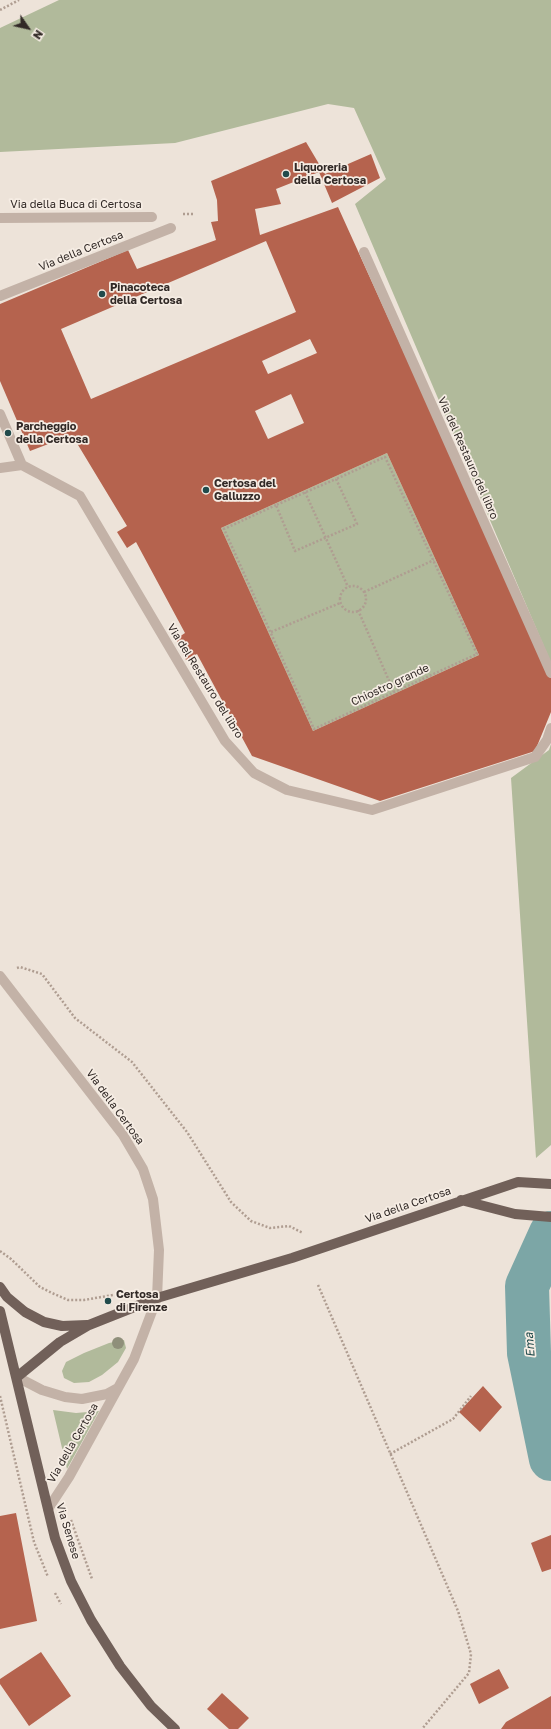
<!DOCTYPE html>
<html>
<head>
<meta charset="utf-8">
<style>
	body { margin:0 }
	#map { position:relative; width:551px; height:1729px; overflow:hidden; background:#ede3d9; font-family:"Golos Text",sans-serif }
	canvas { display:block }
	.north { position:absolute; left:8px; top:8px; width:40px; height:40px; -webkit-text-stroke:3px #f6ede4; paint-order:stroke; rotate:124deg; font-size:11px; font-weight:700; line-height:16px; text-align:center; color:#312926 }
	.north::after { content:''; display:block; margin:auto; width:14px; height:18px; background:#312926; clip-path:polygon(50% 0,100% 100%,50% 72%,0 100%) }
</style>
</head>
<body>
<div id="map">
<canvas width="551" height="1729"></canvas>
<div class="north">N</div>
</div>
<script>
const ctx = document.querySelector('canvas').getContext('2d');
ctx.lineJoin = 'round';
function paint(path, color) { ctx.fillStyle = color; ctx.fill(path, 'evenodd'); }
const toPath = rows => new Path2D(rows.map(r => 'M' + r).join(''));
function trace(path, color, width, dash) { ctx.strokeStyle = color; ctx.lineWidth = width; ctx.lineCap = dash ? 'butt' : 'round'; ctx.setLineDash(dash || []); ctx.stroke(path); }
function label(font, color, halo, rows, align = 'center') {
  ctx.font = font + ' "Golos Text",sans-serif'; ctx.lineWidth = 3.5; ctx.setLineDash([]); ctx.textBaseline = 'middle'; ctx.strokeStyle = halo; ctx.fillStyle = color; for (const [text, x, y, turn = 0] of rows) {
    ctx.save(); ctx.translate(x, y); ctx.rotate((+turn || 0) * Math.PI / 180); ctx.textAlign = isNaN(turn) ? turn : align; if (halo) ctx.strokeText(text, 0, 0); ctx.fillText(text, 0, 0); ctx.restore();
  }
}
paint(toPath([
	[59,0,551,0,551,663,355,204,386,179,354,108,328,104,175,143,0,152,0,28],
	[387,453,479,655,313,731,221,528],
	[551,744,551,1145,536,1158,511,778,549,750],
	[124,1340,126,1348,118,1362,102,1375,89,1382,74,1383,64,1378,62,1371,66,1362,84,1353,109,1343],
	[53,1410,76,1413,99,1411,67,1469]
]), '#b1ba9b');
trace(toPath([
	[551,1233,527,1286,529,1353,551,1459]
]), '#7ca6a6', 44);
paint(toPath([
	[306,142,325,174,371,154,380,178,332,203,319,172,276,189,281,204,255,209,260,235,338,207,551,677,551,712,535,751,380,801,252,756,197,654,186,660,176,639,185,633,136,542,127,548,117,532,127,526,72,435,30,451,0,381,0,304,128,250,137,269,216,240,211,222,218,221,217,200,211,181],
	[266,241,296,312,91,399,61,329],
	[310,339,317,353,268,374,262,361],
	[291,394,304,423,268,439,255,411],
	[387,453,479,655,313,731,221,528],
	[483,1386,502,1407,480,1432,459,1412],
	[16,1513,37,1621,0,1629,0,1516],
	[551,1535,551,1569,542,1572,531,1543],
	[41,1652,71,1696,29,1726,0,1684,0,1679],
	[499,1669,509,1688,479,1704,470,1684],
	[222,1693,249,1718,238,1729,229,1729,207,1709],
	[551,1696,551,1729,501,1729,506,1722]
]), '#b5634e');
trace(toPath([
	[0,10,19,0],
	[183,214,194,214],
	[336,479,357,524,295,551,276,505,336,479],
	[305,492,348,587],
	[276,505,224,529,314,729,477,654,385,457,336,479],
	'340 599a13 13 0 1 1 26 0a13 13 0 1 1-26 0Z',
	[364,592,434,560],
	[358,610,394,692],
	[271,632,340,603],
	[17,968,20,967,42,974,75,1018,132,1062,187,1132,231,1202,251,1221,270,1228,289,1226,303,1233],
	[0,1251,11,1259,40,1287,52,1293,68,1300,84,1300,113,1295],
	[318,1285,458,1611,471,1654,469,1673,422,1729],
	[0,1396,34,1542,48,1577],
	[390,1454,453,1419,471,1396],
	[71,1520,92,1579],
	[55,1593,61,1604]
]), '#af9d91', 2.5, [2, 2]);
trace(toPath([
	[0,218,152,217],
	[364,252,551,673],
	[0,296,171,228],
	[0,414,22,465],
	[22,465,80,496,225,741,254,773,287,790,372,810,535,757,547,740,551,728],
	[0,468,22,465],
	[0,976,123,1135,143,1169,153,1199,159,1250,157,1298,134,1359,118,1388,107,1394,82,1399,65,1397,42,1390,17,1377],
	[48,1509,69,1477,118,1388]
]), '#c3b2a7', 10);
trace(toPath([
	[461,1200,515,1214,551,1217],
	[0,1287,7,1297,25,1312,44,1322,62,1326,87,1325],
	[0,1311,55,1538,71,1581,91,1620,120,1666,151,1706,175,1729],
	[17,1377,60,1342,89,1325,157,1298,292,1258,518,1182,551,1184]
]), '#716059', 10);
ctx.fillStyle = '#8f8f7a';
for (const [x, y] of [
	[118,1343]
]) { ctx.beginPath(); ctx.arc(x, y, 6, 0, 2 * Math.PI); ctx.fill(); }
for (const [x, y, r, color] of [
	[286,174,4,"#214b4c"],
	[102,294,4,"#214b4c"],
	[8,433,4,"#214b4c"],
	[206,490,4,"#214b4c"],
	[108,1301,4,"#214b4c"]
]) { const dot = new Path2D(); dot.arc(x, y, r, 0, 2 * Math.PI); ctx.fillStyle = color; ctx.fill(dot); trace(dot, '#f6ede4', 1.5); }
label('bold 11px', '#312926', '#f6ede4', [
	["Liquoreria",294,168],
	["della Certosa",294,181],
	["Pinacoteca",110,288],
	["della Certosa",110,301],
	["Parcheggio",16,427],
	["della Certosa",16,440],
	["Certosa del",214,484],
	["Galluzzo",214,497],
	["Certosa",116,1295],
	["di Firenze",116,1308]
], 'left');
label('11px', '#312926', '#f6ede4', [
	["Via della Buca di Certosa",76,205],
	["Via della Certosa",81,251,-22],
	["Via del Restauro del libro",468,458,66],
	["Via del Restauro del libro",205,681,58],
	["Chiostro grande",390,685,-25],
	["Via della Certosa",115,1107,54],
	["Via della Certosa",408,1205,-19],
	["Via della Certosa",73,1443,-60],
	["Via Senese",68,1531,73]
]);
label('italic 12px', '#214b4c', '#f6ede4', [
	["Ema",530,1345,-95]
]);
</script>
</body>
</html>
